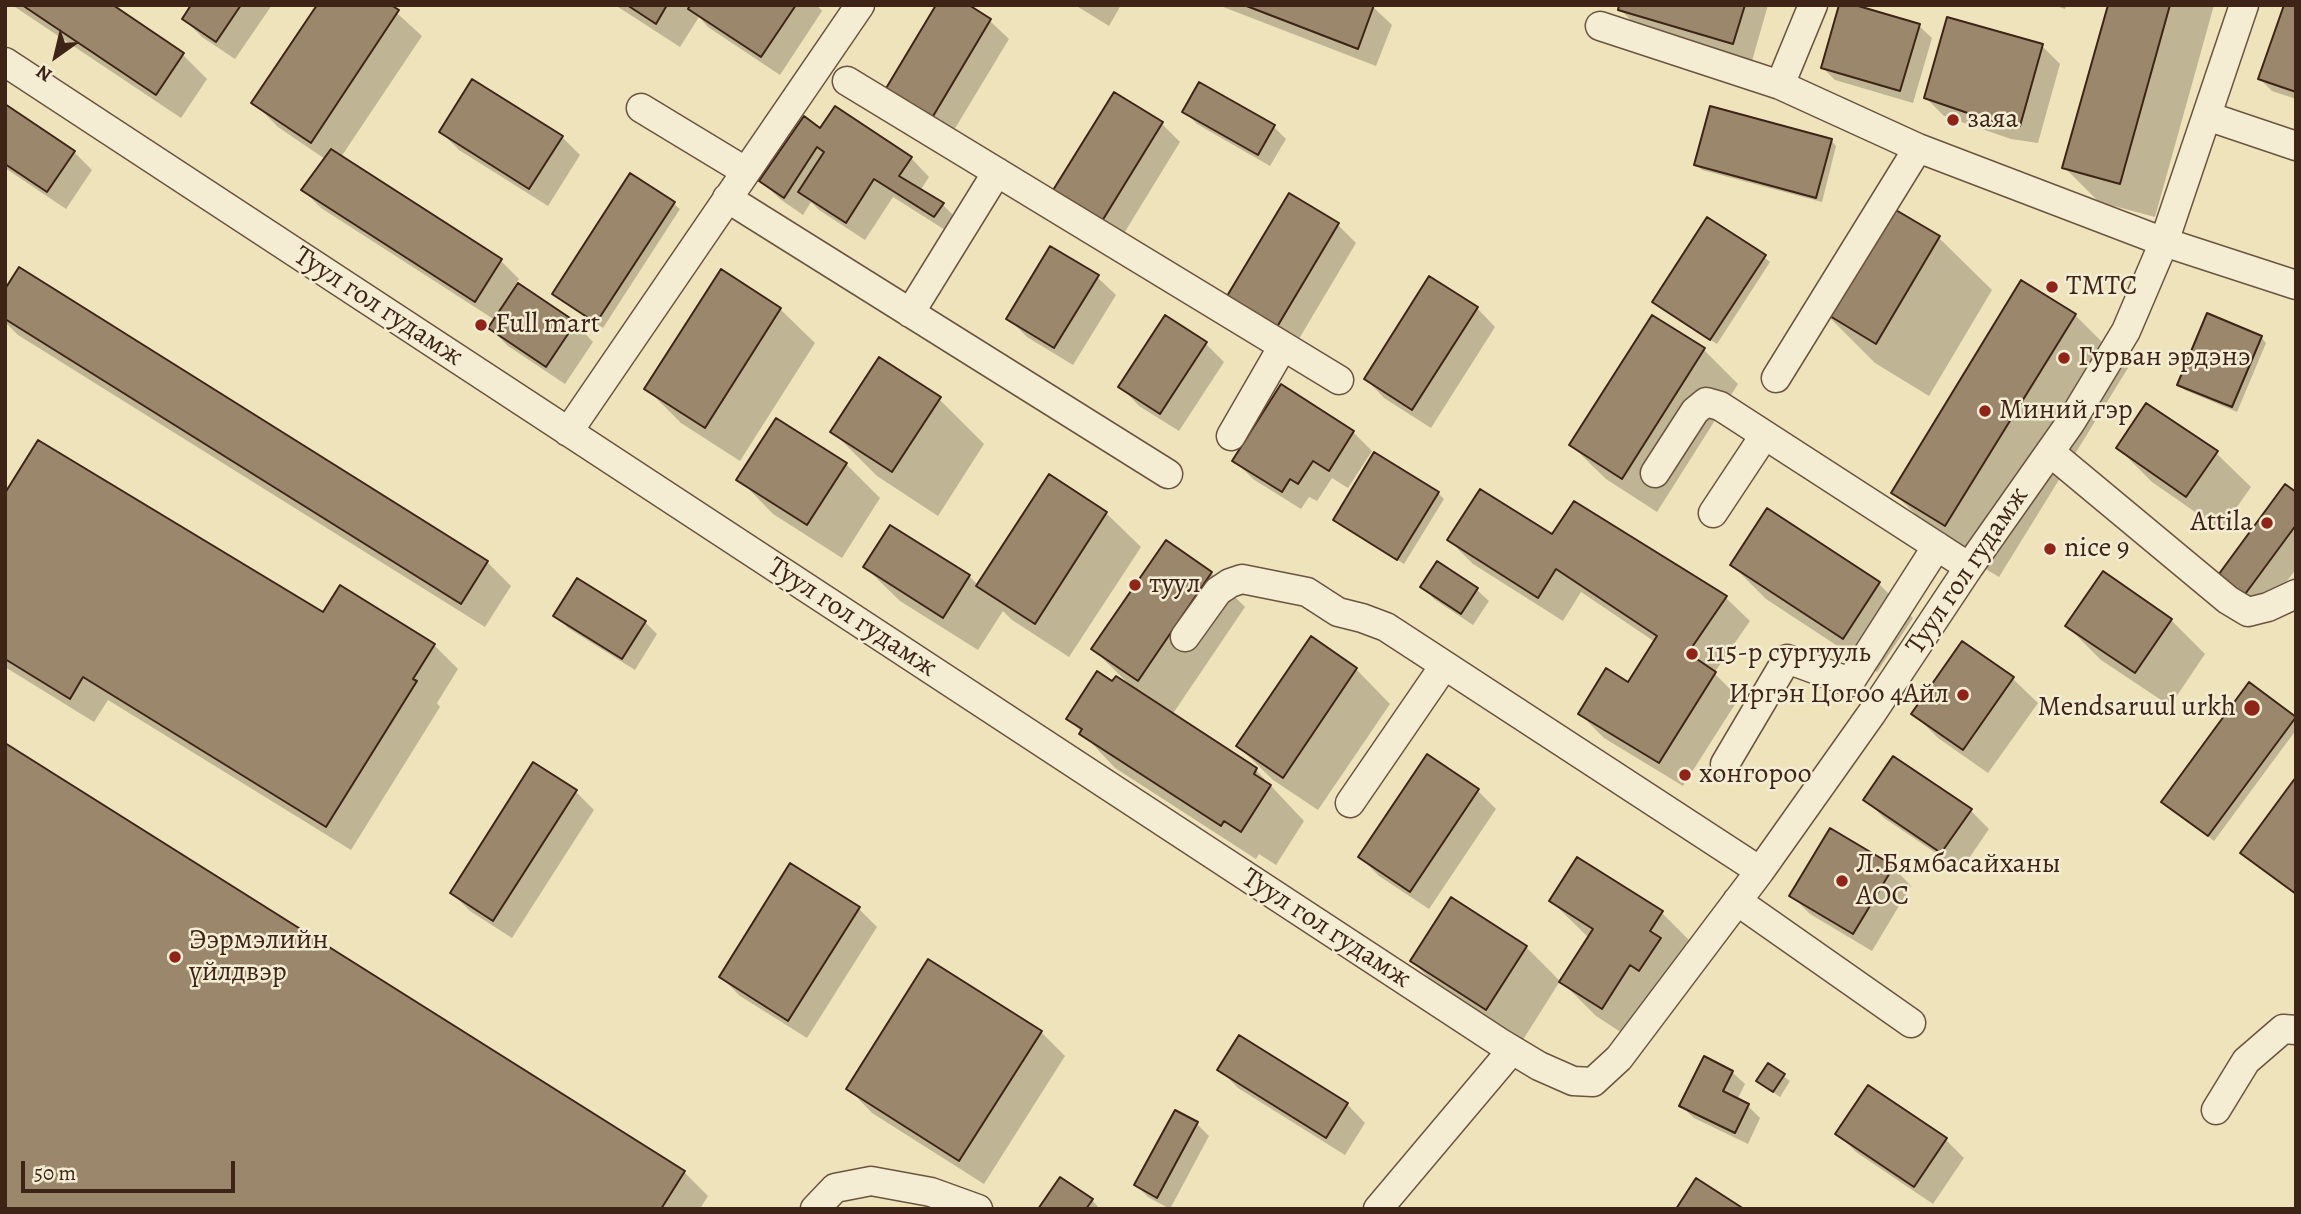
<!DOCTYPE html>
<html>
<head>
<meta charset="utf-8">
<style>
	body { margin:0 }
	#map { position:relative; width:2301px; height:1214px; overflow:hidden; background:#efe3bb; font-family:Alegreya,serif }
	canvas { display:block }
	.frame { position:absolute; inset:0; border:7px solid #3d2417; pointer-events:none }
	.north { position:absolute; left:21px; top:21px; width:70px; height:70px; -webkit-text-stroke:5px #f5edd3; paint-order:stroke; rotate:214deg; font-size:19px; font-weight:700; line-height:28px; text-align:center; color:#3d2417 }
	.north::after { content:''; display:block; margin:auto; width:24px; height:32px; background:#3d2417; clip-path:polygon(50% 0,100% 100%,50% 72%,0 100%) }
	.scale { position:absolute; left:21px; top:1161px; width:214px; height:32px; box-sizing:border-box; border:4px solid #3d2417; border-top:0; padding-left:9px; font-size:21px; line-height:24px; white-space:nowrap; color:#3d2417; -webkit-text-stroke:5px #f5edd3; paint-order:stroke }
</style>
</head>
<body>
<div id="map">
<canvas width="2301" height="1214"></canvas>
<div class="frame"></div>
<div class="north">N</div>
<div class="scale">50 m</div>
</div>
<script>
const ctx = document.querySelector('canvas').getContext('2d');
ctx.lineJoin = 'round';
function paint(path, color) { ctx.fillStyle = color; ctx.fill(path, 'evenodd'); }
const toPath = rows => new Path2D(rows.map(r => 'M' + r).join(''));
function trace(path, color, width, dash) { ctx.strokeStyle = color; ctx.lineWidth = width; ctx.lineCap = dash ? 'butt' : 'round'; ctx.setLineDash(dash || []); ctx.stroke(path); }
function label(font, color, halo, rows, align = 'center') {
  ctx.font = font + ' Alegreya,serif'; ctx.lineWidth = 5; ctx.setLineDash([]); ctx.textBaseline = 'middle'; ctx.strokeStyle = halo; ctx.fillStyle = color; for (const [text, x, y, turn = 0] of rows) {
    ctx.save(); ctx.translate(x, y); ctx.rotate((+turn || 0) * Math.PI / 180); ctx.textAlign = isNaN(turn) ? turn : align; if (halo) ctx.strokeText(text, 0, 0); ctx.fillText(text, 0, 0); ctx.restore();
  }
}
paint(toPath([
	[12,5,109,5,183,55,207,79,181,118],
	[193,5,272,5,235,59,202,37,184,19],
	[388,5,422,36,341,157,501,261,519,279,516,284,575,323,593,342,565,384,508,346,490,328,495,320,321,208,303,190,325,159,278,127,254,103],
	[615,5,817,5,822,11,780,75,708,27,699,17,680,47],
	[965,5,990,21,1009,39,948,140,902,113],
	[1075,5,1121,5,1109,26],
	[1218,5,1371,5,1392,25,1376,66],
	[1621,5,1768,5,1752,61,1638,28,1620,9],
	[2053,5,2066,5,2065,9],
	[2110,5,2214,5,2155,217,2099,202,2064,167],
	[2296,5,2296,99,2272,91,2260,79],
	[1919,26,1932,38,1913,103,1835,80,1823,68],
	[2042,46,2060,64,2038,143,2011,139,1944,116,1926,98],
	[5,106,74,152,92,170,66,209,5,168],
	[1184,111,1274,127,1286,139,1270,166,1197,124],
	[1161,123,1180,142,1118,243,1071,214],
	[821,130,911,158,929,177,920,191,943,205,961,223,953,235,893,197,865,240,819,210,811,202,803,215,780,199,761,181],
	[441,132,562,137,580,155,548,206,459,150],
	[1831,140,1836,146,1822,202,1702,170,1696,165],
	[674,204,680,209,603,328,554,294],
	[1338,225,1356,243,1293,349,1245,320],
	[1939,238,1992,290,1929,396,1875,363,1822,310],
	[1764,257,1770,262,1717,344,1660,307],
	[722,271,780,309,815,343,740,461,681,423,647,389],
	[1097,277,1116,295,1073,365,1027,337,1008,318],
	[5,292,487,562,511,586,485,627,18,335,5,322],
	[1477,308,1495,327,1431,428,1384,398,1366,379],
	[2075,315,2128,368,1999,577,1946,545,1893,492],
	[1653,317,1704,350,1738,384,1657,512,1606,479,1571,445],
	[2261,337,2266,343,2237,412,2185,390,2179,385],
	[1205,343,1224,362,1179,431,1139,406,1121,387],
	[1281,387,1353,432,1372,451,1348,488,1332,478,1317,501,1309,497,1301,509,1253,479,1235,461],
	[939,399,984,444,938,516,877,476,832,431],
	[2118,448,2216,453,2251,487,2221,530,2152,482],
	[846,464,880,498,842,558,773,514,739,479],
	[1049,476,1106,513,1141,547,1069,657,1012,620,1003,611,978,650,900,601,865,567,969,576,978,585],
	[1438,493,1444,499,1404,564,1335,520],
	[2296,494,2296,569,2262,615,2237,596],
	[5,496,323,614,434,645,458,669,437,703,440,707,351,850,108,700,94,722,5,667],
	[1552,537,1725,597,1750,621,1714,673,1739,698,1683,786,1604,738,1580,714,1629,684,1655,642,1581,592,1563,621,1473,564,1449,540],
	[1732,565,1879,584,1913,618,1877,672,1766,599],
	[1211,573,1245,607,1172,715,1256,770,1304,821,1276,865,1259,854,1256,859,1115,768,1068,718,1113,684,1130,685,1093,649],
	[1422,586,1476,589,1489,601,1473,625,1434,599],
	[556,616,645,622,657,634,635,670,568,628],
	[2171,620,2205,654,2170,706,2101,660,2067,626],
	[1311,639,1356,669,1390,704,1318,810,1273,780,1238,746],
	[1963,643,2013,679,2038,703,1988,773,1938,738,1913,713],
	[2249,685,2296,720,2296,730,2214,841,2163,802],
	[1478,791,1496,809,1429,909,1379,876,1360,857],
	[576,792,594,810,512,938,470,911,452,893],
	[1865,799,1970,810,1989,829,1961,870,1884,818],
	[1893,867,1911,886,1872,951,1810,914,1792,896],
	[1551,901,1662,913,1696,947,1636,1042,1596,1016,1561,981,1589,938],
	[858,908,877,927,807,1038,740,996,721,977],
	[1526,947,1560,981,1521,1043,1446,995,1412,961],
	[1041,1032,1065,1056,984,1184,872,1113,848,1088],
	[1768,1065,1790,1081,1780,1097,1764,1086],
	[1220,1070,1347,1104,1365,1123,1345,1155,1238,1088],
	[1732,1072,1745,1084,1737,1100,1748,1106,1760,1118,1748,1144,1694,1118,1681,1106],
	[1197,1124,1209,1136,1170,1209,1148,1197,1136,1185],
	[1838,1134,1946,1140,1964,1158,1933,1204,1856,1152],
	[684,1172,708,1196,700,1209,5,1209],
	[1092,1200,1100,1209,1040,1209]
]), '#0003');
const building = toPath([
	[22,5,113,5,184,53,156,95,22,5],
	[191,5,241,5,216,42,182,19,191,5],
	[317,5,391,5,399,10,311,143,251,103,317,5],
	[627,5,667,5,656,24,627,5],
	[690,5,796,5,761,57,688,9,690,5],
	[936,5,969,5,991,19,929,123,882,95,936,5],
	[1244,5,1374,5,1358,49,1244,5],
	[1619,5,1745,5,1733,44,1618,10,1619,5],
	[1839,5,1855,5,1920,24,1900,91,1821,68,1839,5],
	[2108,5,2170,5,2120,184,2062,168,2108,5],
	[2284,5,2296,5,2296,92,2258,79,2284,5],
	[1947,17,2043,44,2020,126,1991,121,1924,98,1947,17],
	[472,79,563,136,529,189,439,132,472,79],
	[1199,82,1275,125,1258,155,1182,112,1199,82],
	[1114,92,1163,122,1099,226,1050,195,1114,92],
	[5,104,75,151,47,192,5,164,5,104],
	[835,106,912,157,899,176,944,203,934,217,874,179,846,223,798,192,824,152,817,147,784,198,759,181,804,116,820,128,835,106],
	[1710,106,1832,139,1816,198,1694,165,1710,106],
	[331,149,502,259,475,302,301,190,331,149],
	[630,173,675,202,596,323,552,294,630,173],
	[1289,193,1339,223,1274,332,1224,301,1289,193],
	[1884,203,1940,236,1876,344,1820,310,1884,203],
	[1707,217,1766,255,1710,340,1652,302,1707,217],
	[1050,246,1099,275,1054,348,1006,319,1050,246],
	[19,267,488,561,461,604,5,319,5,289,19,267],
	[721,269,781,308,705,428,644,389,721,269],
	[1429,276,1478,307,1412,410,1364,379,1429,276],
	[2021,280,2076,314,1945,526,1891,493,2021,280],
	[518,283,576,322,546,367,488,328,518,283],
	[2207,313,2262,336,2232,407,2177,385,2207,313],
	[1165,315,1207,342,1160,414,1118,387,1165,315],
	[1652,315,1705,348,1622,479,1569,445,1652,315],
	[879,357,941,397,892,472,830,432,879,357],
	[1281,384,1354,431,1329,471,1313,461,1298,484,1290,479,1282,492,1232,461,1281,384],
	[2146,403,2218,451,2186,497,2116,448,2146,403],
	[776,418,847,463,807,525,736,480,776,418],
	[38,440,323,612,340,585,435,644,413,679,417,681,326,827,83,677,70,699,5,659,5,493,38,440],
	[1374,452,1439,492,1397,560,1333,520,1374,452],
	[1049,474,1107,512,1035,624,976,586,1049,474],
	[2285,484,2296,492,2296,525,2243,597,2216,578,2285,484],
	[1480,489,1552,534,1574,501,1727,596,1688,653,1716,672,1659,763,1578,714,1606,668,1628,682,1657,636,1556,569,1538,598,1447,540,1480,489],
	[1767,508,1880,582,1843,639,1730,565,1767,508],
	[890,525,970,575,943,618,863,567,890,525],
	[1166,540,1212,572,1138,681,1091,649,1166,540],
	[1437,561,1478,588,1461,614,1420,587,1437,561],
	[2103,571,2172,619,2135,673,2065,626,2103,571],
	[577,578,646,621,622,659,553,616,577,578],
	[1311,636,1357,668,1283,778,1236,746,1311,636],
	[1962,641,2014,677,1963,750,1911,714,1962,641],
	[1097,671,1112,681,1116,676,1257,768,1254,774,1271,785,1241,832,1224,821,1221,826,1079,734,1082,729,1066,719,1097,671],
	[2249,682,2296,717,2208,836,2161,802,2249,682],
	[5,743,685,1171,661,1209,5,1209,5,743],
	[1427,754,1479,789,1410,892,1358,857,1427,754],
	[1893,756,1972,809,1941,853,1863,800,1893,756],
	[533,762,577,790,493,921,450,893,533,762],
	[2296,777,2296,894,2240,853,2296,777],
	[1830,828,1894,866,1853,934,1789,896,1830,828],
	[1577,857,1663,911,1650,931,1661,938,1639,971,1630,965,1602,1009,1559,982,1593,929,1549,901,1577,857],
	[790,863,860,907,788,1021,719,977,790,863],
	[1451,897,1527,946,1486,1010,1410,961,1451,897],
	[928,959,1042,1031,959,1161,846,1089,928,959],
	[1239,1035,1348,1103,1326,1138,1217,1070,1239,1035],
	[1704,1056,1733,1071,1723,1091,1749,1104,1735,1133,1679,1106,1704,1056],
	[1768,1063,1785,1074,1773,1092,1756,1081,1768,1063],
	[1868,1085,1947,1138,1914,1187,1835,1134,1868,1085],
	[1175,1110,1198,1122,1157,1198,1134,1185,1175,1110],
	[1060,1177,1093,1199,1086,1209,1038,1209,1060,1177],
	[1696,1178,1744,1209,1676,1209,1696,1178]
]);
paint(building, '#9a876c');
trace(building, '#3d2417', 2);
const minor = toPath([
	[1813,5,1780,85,1918,148,2164,242,2296,285],
	[1600,26,1780,85],
	[5,62,1499,1042,1539,1066,1573,1081,1593,1082,1619,1058,1760,871,1872,713,1969,567,2071,422,2126,331,2164,242,2244,5],
	[847,81,1339,380],
	[641,108,745,171],
	[2207,116,2296,146],
	[727,198,1168,474],
	[910,313,997,172],
	[1776,378,1918,148],
	[568,432,860,5],
	[1231,436,1283,346],
	[2050,452,2228,600,2248,612,2268,607,2296,594],
	[1655,473,1695,411,1706,402,1720,406,1969,567],
	[1713,513,1764,436],
	[1185,637,1218,591,1230,583,1242,579,1307,592,1338,612,1362,618,1386,627,1760,871],
	[1725,764,1787,659,1850,682,1937,546],
	[1350,803,1444,666],
	[1737,901,1911,1023],
	[2216,1110,2246,1061,2283,1029,2296,1030],
	[815,1209,835,1188,871,1181,931,1192,978,1209],
	[1378,1209,1512,1050]
]);
trace(minor, '#6a5440', 31);
trace(minor, '#f5edd3', 28);
for (const [x, y, r, color] of [
	[1953,120,7,"#8f2418"],
	[2052,287,7,"#8f2418"],
	[481,325,7,"#8f2418"],
	[2064,358,7,"#8f2418"],
	[1985,411,7,"#8f2418"],
	[2267,523,7,"#8f2418"],
	[2050,549,7,"#8f2418"],
	[1135,585,7,"#8f2418"],
	[1692,654,7,"#8f2418"],
	[1963,695,7,"#8f2418"],
	[2252,708,9,"#8f2418"],
	[1685,775,7,"#8f2418"],
	[1842,881,7,"#8f2418"],
	[175,957,7,"#8f2418"]
]) { const dot = new Path2D(); dot.arc(x, y, r, 0, 2 * Math.PI); ctx.fillStyle = color; ctx.fill(dot); trace(dot, '#f5edd3', 2.5); }
label('28px', '#3d2417', '#f5edd3', [
	["заяа",1967,120],
	["ТМТС",2066,287],
	["Full mart",495,325],
	["Гурван эрдэнэ",2078,358],
	["Миний гэр",1999,411],
	["Attila",2253,523,"right"],
	["nice 9",2064,549],
	["туул",1149,585],
	["115-р сургууль",1706,654],
	["Иргэн Цогоо 4Айл",1949,695,"right"],
	["Mendsaruul urkh",2236,708,"right"],
	["хонгороо",1699,775],
	["Л.Бямбасайханы",1856,865],
	["АОС",1856,897],
	["Ээрмэлийн",189,941],
	["үйлдвэр",189,973]
], 'left');
label('28px', '#3d2417', '#f5edd3', [
	["Туул гол гудамж",378,307,33],
	["Туул гол гудамж",1968,571,-56],
	["Туул гол гудамж",852,618,33],
	["Туул гол гудамж",1326,929,33]
]);
</script>
</body>
</html>
